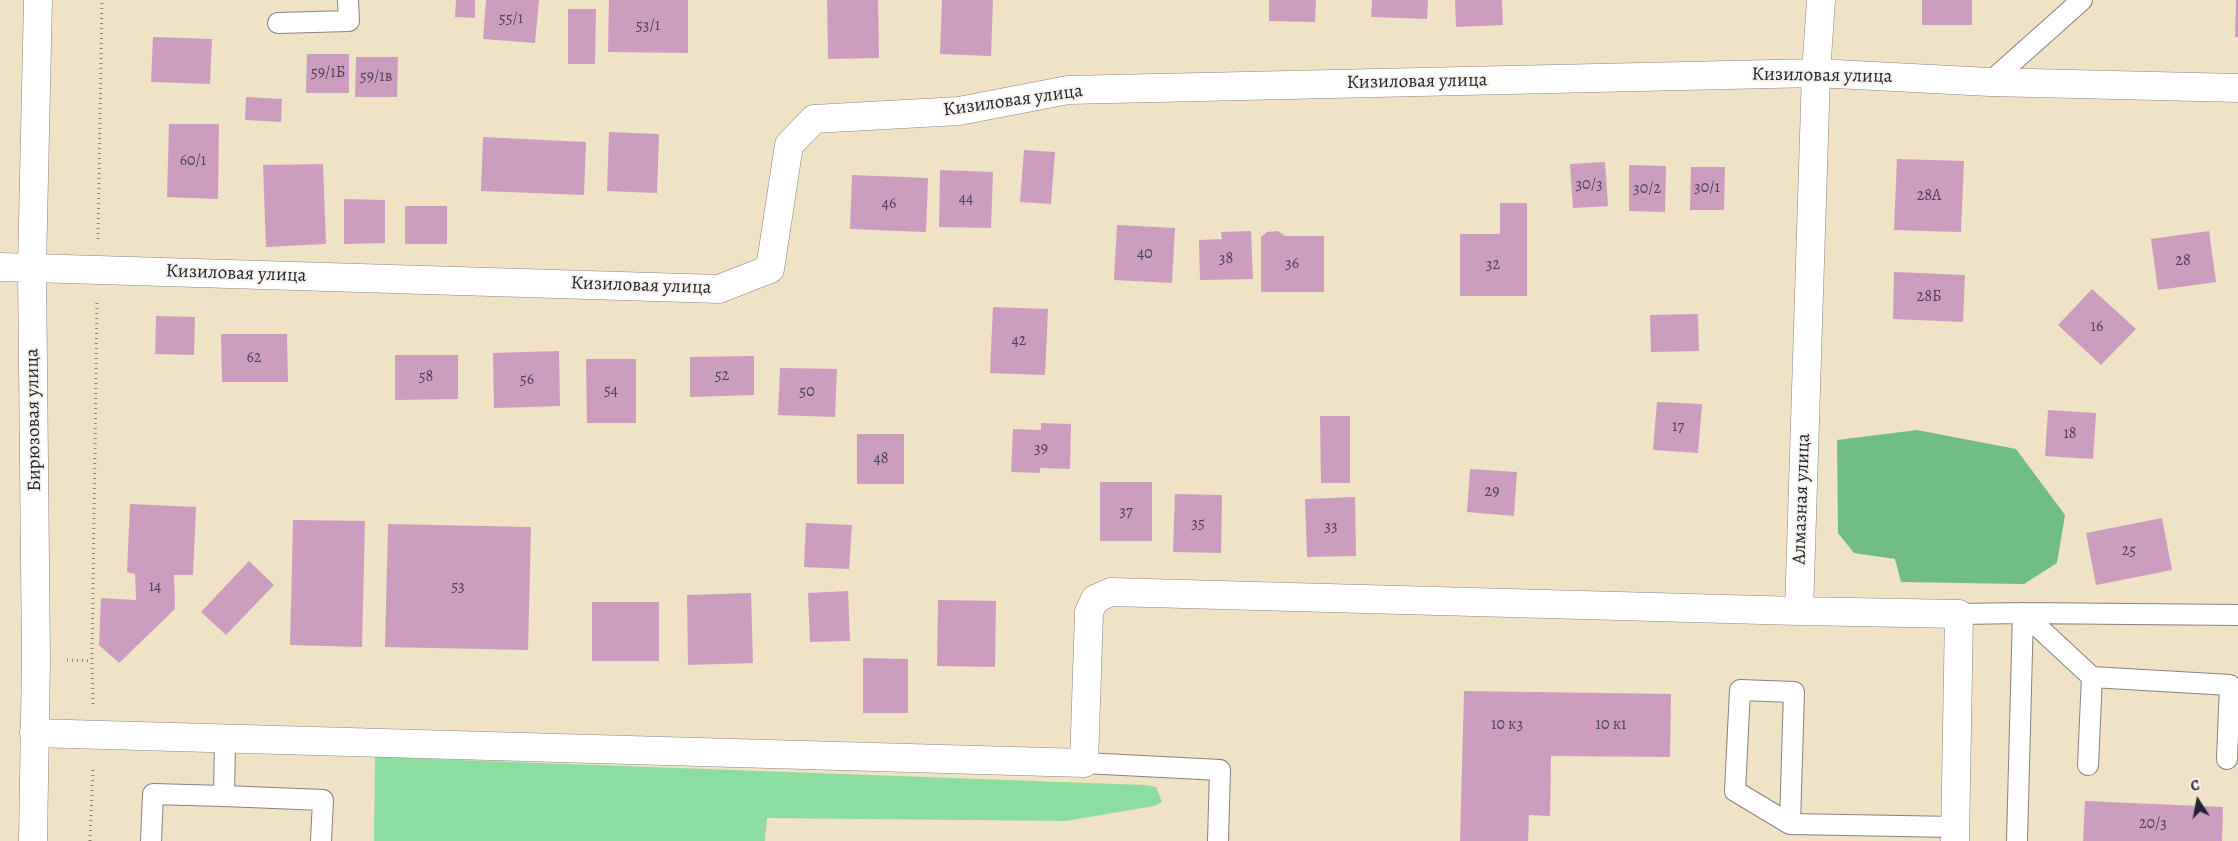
<!DOCTYPE html>
<html>
<head>
<meta charset="utf-8">
<style>
	body { margin:0 }
	#map { position:relative; width:2238px; height:841px; overflow:hidden; background:#efe2c5; font-family:Alegreya,serif }
	canvas { display:block }
	.north { position:absolute; left:2173px; top:776px; width:50px; height:50px; -webkit-text-stroke:4px #f7f3e8; paint-order:stroke; rotate:349deg; font-size:14px; font-weight:700; line-height:20px; text-align:center; color:#22223b }
	.north::after { content:''; display:block; margin:auto; width:18px; height:22px; background:#22223b; clip-path:polygon(50% 0,100% 100%,50% 72%,0 100%) }
</style>
</head>
<body>
<div id="map">
<canvas width="2238" height="841"></canvas>
<div class="north">С</div>
</div>
<script>
const ctx = document.querySelector('canvas').getContext('2d');
ctx.lineJoin = 'round';
function paint(path, color) { ctx.fillStyle = color; ctx.fill(path, 'evenodd'); }
const toPath = rows => new Path2D(rows.map(r => 'M' + r).join(''));
function trace(path, color, width, dash) { ctx.strokeStyle = color; ctx.lineWidth = width; ctx.lineCap = dash ? 'butt' : 'round'; ctx.setLineDash(dash || []); ctx.stroke(path); }
function label(font, color, halo, rows, align = 'center') {
  ctx.font = font + ' Alegreya,serif'; ctx.lineWidth = 4; ctx.setLineDash([]); ctx.textBaseline = 'middle'; ctx.strokeStyle = halo; ctx.fillStyle = color; for (const [text, x, y, turn = 0] of rows) {
    ctx.save(); ctx.translate(x, y); ctx.rotate((+turn || 0) * Math.PI / 180); ctx.textAlign = isNaN(turn) ? turn : align; if (halo) ctx.strokeText(text, 0, 0); ctx.fillText(text, 0, 0); ctx.restore();
  }
}
paint(toPath([
	[375,757,1144,785,1156,787,1162,802,1154,806,1066,821,767,818,765,841,374,841]
]), '#8bde9f');
paint(toPath([
	[1917,430,2016,449,2065,515,2057,563,2024,584,1901,582,1895,559,1854,553,1838,533,1837,440]
]), '#70bd86');
paint(toPath([
	[456,0,475,0,475,18,455,17],
	[486,0,539,0,535,43,483,39],
	[609,0,688,0,688,53,608,52],
	[827,0,878,0,879,58,828,59],
	[942,0,993,0,991,56,940,54],
	[1269,0,1316,0,1315,22,1269,21],
	[1372,0,1428,0,1427,19,1371,17],
	[1455,0,1502,0,1503,25,1456,27],
	[1922,0,1972,0,1972,25,1922,25],
	[2236,0,2238,0,2238,37,2235,37],
	[568,9,596,9,595,64,568,64],
	[153,37,212,39,210,84,151,82],
	[307,54,349,54,349,93,306,93],
	[356,57,398,57,397,97,355,97],
	[246,97,282,99,281,122,245,120],
	[169,124,219,124,218,199,167,197],
	[609,132,659,134,657,193,607,191],
	[483,137,586,142,584,195,481,191],
	[1024,150,1055,152,1051,204,1020,202],
	[1897,159,1964,161,1961,232,1894,230],
	[1605,162,1608,206,1573,208,1570,164],
	[323,164,326,244,266,247,263,165],
	[1629,165,1666,166,1665,212,1629,211],
	[1691,167,1725,167,1724,210,1690,210],
	[940,170,993,172,991,228,939,227],
	[852,175,928,178,926,232,850,229],
	[344,199,385,200,385,243,344,244],
	[1500,203,1527,203,1527,296,1460,296,1460,234,1500,234],
	[405,206,447,206,447,244,405,244],
	[1117,225,1175,228,1172,283,1114,280],
	[1251,231,1253,279,1200,280,1199,240,1222,239,1221,232],
	[1278,231,1285,236,1324,236,1324,292,1261,292,1261,237,1267,232],
	[2209,231,2216,282,2158,290,2151,239],
	[1894,272,1965,275,1963,322,1893,319],
	[2092,289,2136,329,2101,365,2058,325],
	[993,307,1048,309,1045,375,990,373],
	[1698,314,1699,351,1651,352,1650,315],
	[156,316,195,317,194,355,155,354],
	[221,334,287,334,288,382,222,382],
	[559,351,560,406,494,408,493,353],
	[395,355,458,355,458,399,395,400],
	[754,356,754,395,690,397,690,357],
	[586,359,636,359,636,423,587,423],
	[780,368,837,369,835,417,778,415],
	[1657,402,1702,404,1698,453,1653,450],
	[2048,410,2096,413,2093,459,2045,456],
	[1320,416,1350,416,1350,483,1321,483],
	[1041,423,1071,424,1070,469,1040,468,1040,473,1011,472,1013,429,1041,430],
	[857,434,904,434,904,484,857,484],
	[1470,469,1517,472,1514,516,1467,512],
	[1100,482,1152,482,1152,541,1100,541],
	[1175,494,1222,495,1221,553,1173,552],
	[1355,497,1356,556,1307,557,1305,499],
	[130,504,196,507,193,575,174,575,175,609,119,663,99,645,101,598,136,600,135,574,127,572],
	[2162,518,2172,570,2096,585,2086,533],
	[293,520,365,521,362,647,290,645],
	[806,523,852,525,849,569,804,567],
	[388,524,531,527,528,650,385,647],
	[249,561,274,585,226,635,201,612],
	[848,591,850,641,810,642,808,593],
	[751,593,753,663,688,665,687,595],
	[938,600,996,601,995,667,937,666],
	[592,602,659,602,659,661,592,661],
	[863,658,908,659,908,713,863,713],
	[1464,691,1671,694,1670,757,1551,756,1550,816,1529,815,1528,841,1460,841],
	[2085,801,2223,807,2222,841,2083,841]
]), '#cd9dbf');
const lane = toPath([
	[278,23,349,21,348,0],
	[1990,82,2082,0],
	[2023,613,2092,677,2088,765],
	[1959,614,2023,613,2238,615],
	[2092,677,2230,685,2227,759],
	[225,738,224,796,323,800,321,841],
	[1084,763,1220,770,1218,841],
	[1790,824,1735,791,1740,690,1794,692,1790,824,1955,827],
	[151,841,153,794,224,796],
	[2017,841,2023,613]
]);
const street = toPath([
	[1821,0,1816,73,1799,611,1959,614,1955,841],
	[0,267,719,289,770,269,789,145,814,119,959,111,1068,90,1816,73,1990,82,2238,88],
	[34,733,1084,763,1089,612,1095,599,1111,592,1799,611],
	[33,841,36,660,32,267,38,0]
]);
trace(lane, '#888280', 22);
trace(street, '#888280', 29);
trace(toPath([
	[98,239,102,0],
	[67,660,92,661],
	[93,704,92,661,97,301],
	[90,841,93,766]
]), '#888280', 3, [1, 4]);
trace(lane, '#fff', 20);
trace(street, '#fff', 28);
label('16px', '#4d415c', null, [
	["55/1",511,19],
	["53/1",648,26],
	["59/1Б",328,73],
	["59/1в",376,77],
	["60/1",193,161],
	["30/3",1589,185],
	["30/1",1707,188],
	["30/2",1647,189],
	["28А",1929,196],
	["44",966,199],
	["46",889,204],
	["40",1145,254],
	["38",1226,259],
	["28",2183,261],
	["36",1292,264],
	["32",1493,265],
	["28Б",1929,297],
	["16",2097,327],
	["42",1019,341],
	["62",254,358],
	["52",722,376],
	["58",426,377],
	["56",527,380],
	["54",611,391],
	["50",807,392],
	["17",1678,427],
	["18",2070,434],
	["39",1041,449],
	["48",881,459],
	["29",1492,492],
	["37",1126,512],
	["35",1198,524],
	["33",1331,527],
	["25",2129,551],
	["14",155,587],
	["53",458,587],
	["10 к3",1507,725],
	["10 к1",1611,725],
	["20/3",2153,824]
]);
label('19px', '#22223b', '#f7f3e8', [
	["Кизиловая улица",1822,76,1],
	["Кизиловая улица",1417,82,-1],
	["Кизиловая улица",1013,101,-8],
	["Кизиловая улица",236,274,2],
	["Кизиловая улица",641,286,2],
	["Бирюзовая улица",34,420,-91],
	["Алмазная улица",1802,499,-88]
]);
</script>
</body>
</html>
